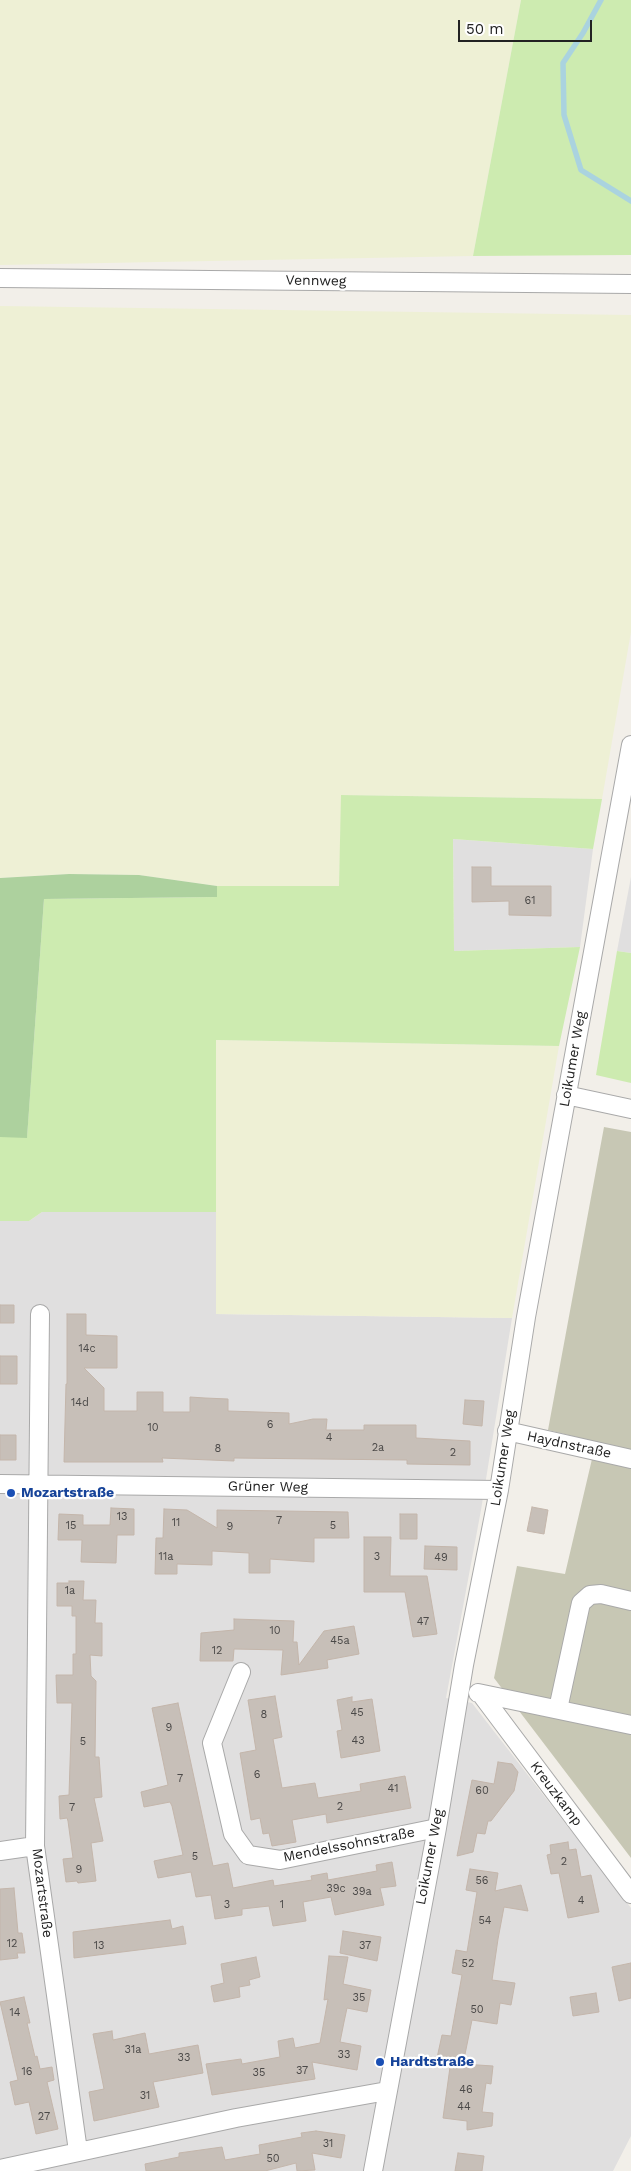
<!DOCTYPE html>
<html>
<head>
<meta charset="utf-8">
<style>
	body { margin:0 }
	#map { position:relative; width:631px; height:2171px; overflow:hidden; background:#f2efe9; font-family:"Work Sans",sans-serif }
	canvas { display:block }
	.scale { position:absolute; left:458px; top:20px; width:134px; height:22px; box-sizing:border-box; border:2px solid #222; border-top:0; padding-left:6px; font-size:15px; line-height:18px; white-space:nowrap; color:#222; -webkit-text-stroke:4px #fff; paint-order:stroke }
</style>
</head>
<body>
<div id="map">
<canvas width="631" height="2171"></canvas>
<div class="scale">50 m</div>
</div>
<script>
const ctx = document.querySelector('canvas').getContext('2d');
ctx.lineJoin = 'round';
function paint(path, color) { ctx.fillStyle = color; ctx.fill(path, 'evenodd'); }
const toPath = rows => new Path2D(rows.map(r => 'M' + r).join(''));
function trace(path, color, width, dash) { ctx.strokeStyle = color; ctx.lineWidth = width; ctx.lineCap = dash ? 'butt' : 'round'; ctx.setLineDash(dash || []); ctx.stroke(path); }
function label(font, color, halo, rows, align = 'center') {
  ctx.font = font + ' "Work Sans",sans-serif'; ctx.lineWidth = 4.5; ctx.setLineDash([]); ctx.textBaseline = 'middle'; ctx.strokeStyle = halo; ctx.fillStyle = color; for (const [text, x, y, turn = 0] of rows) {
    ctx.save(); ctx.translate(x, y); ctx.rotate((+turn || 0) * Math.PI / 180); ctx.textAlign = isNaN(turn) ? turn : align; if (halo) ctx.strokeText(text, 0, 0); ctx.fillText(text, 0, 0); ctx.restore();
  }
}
paint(toPath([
	[453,839,593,849,580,947,454,951],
	[631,877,631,953,617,951],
	[42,1212,216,1212,217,1314,512,1318,481,1510,446,1698,472,1703,631,1908,631,2136,613,2171,0,2171,0,1221,29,1221]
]), '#e0dfdf');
paint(toPath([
	[604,1127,631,1132,631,1858,494,1678,517,1566,565,1574,596,1442,548,1430]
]), '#c7c7b4');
paint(toPath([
	[0,0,521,0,473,256,0,265],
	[0,306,631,315,631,632,602,799,342,795,339,886,217,886,139,875,69,874,0,878],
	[216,1040,559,1046,512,1318,216,1314]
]), '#eef0d5');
paint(toPath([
	[521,0,631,0,631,255,473,256],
	[341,795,602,799,593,849,453,839,454,951,580,947,559,1046,216,1040,216,1212,42,1212,29,1221,0,1221,0,1137,27,1137,44,899,217,897,217,886,339,886],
	[617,951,631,953,631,1083,596,1075]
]), '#cdebb0');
paint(toPath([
	[69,874,139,875,217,886,217,897,44,899,27,1138,0,1137,0,878]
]), '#add19e');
trace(toPath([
	[601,0,583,33,563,63,564,115,581,170,631,201]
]), '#aad3df', 5.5);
const building = toPath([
	[472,867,491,867,491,886,551,886,551,916,509,915,509,901,472,902,472,867],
	[0,1305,14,1305,14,1323,0,1323,0,1305],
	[67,1314,86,1314,86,1335,117,1336,117,1368,84,1368,104,1388,104,1411,137,1411,137,1392,163,1392,163,1412,190,1412,190,1397,205,1398,228,1399,228,1411,289,1413,289,1424,313,1419,327,1419,326,1430,364,1430,364,1425,416,1425,416,1438,470,1441,470,1465,407,1464,407,1460,234,1458,234,1461,162,1458,163,1462,64,1462,66,1384,67,1384,67,1314],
	[0,1356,17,1356,17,1384,0,1384,0,1356],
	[465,1400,484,1401,482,1426,463,1424,465,1400],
	[0,1435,16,1435,16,1460,0,1460,0,1435],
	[532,1507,548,1510,544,1534,527,1531,532,1507],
	[111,1508,134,1509,134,1535,117,1535,116,1563,81,1562,82,1540,58,1540,59,1514,83,1515,83,1525,110,1525,111,1508],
	[164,1509,187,1510,217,1528,217,1510,348,1512,349,1538,314,1538,314,1562,270,1559,270,1573,249,1573,249,1553,212,1551,212,1565,177,1564,177,1574,155,1574,156,1538,163,1538,164,1509],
	[400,1514,417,1514,417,1539,400,1539,400,1514],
	[364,1537,391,1537,390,1576,427,1576,437,1634,413,1637,405,1592,364,1592,364,1537],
	[425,1546,457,1547,457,1570,424,1569,425,1546],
	[69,1581,84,1581,83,1600,96,1600,95,1623,102,1623,102,1656,90,1655,91,1676,96,1681,95,1757,99,1757,102,1797,94,1798,103,1841,91,1843,96,1881,78,1883,77,1881,66,1882,63,1859,73,1858,68,1821,67,1818,60,1819,59,1796,69,1795,72,1703,57,1703,56,1675,73,1675,73,1654,76,1654,76,1616,72,1616,72,1606,57,1606,57,1583,69,1583,69,1581],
	[234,1619,294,1621,293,1642,297,1642,299,1665,324,1631,354,1626,359,1654,327,1660,328,1668,281,1675,283,1650,234,1649,233,1661,200,1661,201,1633,234,1630,234,1619],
	[275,1696,282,1737,273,1739,282,1788,315,1783,318,1798,361,1791,360,1784,405,1776,411,1808,327,1823,326,1814,292,1820,296,1842,272,1846,269,1833,263,1834,260,1818,251,1820,240,1753,256,1750,248,1700,275,1696],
	[352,1697,352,1702,372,1699,380,1751,341,1758,337,1731,342,1730,337,1700,352,1697],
	[178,1703,213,1866,228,1863,233,1888,273,1880,274,1886,312,1880,311,1876,327,1873,328,1880,377,1871,376,1865,392,1862,396,1886,380,1888,384,1905,335,1915,331,1897,303,1902,306,1921,273,1926,269,1906,242,1909,242,1915,215,1919,211,1895,196,1897,191,1872,158,1878,154,1861,183,1855,172,1806,170,1802,144,1807,141,1792,168,1785,152,1708,178,1703],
	[498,1762,512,1764,518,1772,514,1791,491,1821,488,1821,485,1834,477,1833,473,1852,457,1856,472,1780,494,1784,498,1762],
	[568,1842,569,1850,576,1849,581,1877,591,1875,599,1912,568,1918,559,1873,551,1874,547,1855,551,1854,550,1845,568,1842],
	[470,1869,498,1873,495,1891,521,1885,528,1911,504,1907,498,1939,492,1980,515,1983,511,2005,500,2003,497,2024,472,2020,463,2064,493,2066,491,2084,486,2083,482,2112,493,2113,492,2126,467,2130,467,2121,443,2118,451,2060,437,2058,442,2035,451,2036,462,1975,452,1973,456,1950,467,1952,477,1892,466,1890,470,1869],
	[14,1888,18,1933,22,1933,25,1953,17,1953,18,1958,0,1960,0,1889,14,1888],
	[170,1920,172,1929,183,1926,186,1944,74,1958,73,1932,170,1920],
	[343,1931,381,1937,377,1961,340,1953,343,1931],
	[329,1956,348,1957,343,1984,371,1990,367,2012,347,2008,344,2022,340,2042,361,2046,357,2070,312,2062,315,2079,212,2095,206,2064,241,2059,242,2064,280,2057,278,2041,293,2038,295,2048,320,2043,328,1999,324,2000,329,1956],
	[256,1957,260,1977,249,1980,250,1985,239,1987,240,1997,214,2002,211,1986,224,1983,221,1964,256,1957],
	[631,1963,631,1998,619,2001,612,1967,631,1963],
	[596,1993,599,2012,573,2016,570,1997,596,1993],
	[24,1997,30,2023,27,2023,35,2057,37,2056,40,2069,52,2067,54,2080,47,2082,58,2129,36,2134,29,2102,15,2105,10,2082,18,2080,0,2002,24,1997],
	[112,2031,113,2040,145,2033,149,2054,198,2045,203,2073,153,2082,159,2107,94,2121,89,2092,104,2089,93,2034,112,2031],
	[316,2131,345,2135,341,2158,312,2153,315,2170,297,2171,296,2163,265,2171,146,2171,145,2164,179,2157,179,2153,222,2147,225,2160,260,2154,259,2145,302,2137,301,2133,316,2131],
	[458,2153,484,2156,482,2171,455,2171,458,2153]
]);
paint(building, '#c7bfb8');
trace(building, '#c4b6ab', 1);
const minor = toPath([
	[0,278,631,284],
	[566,1095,631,1109],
	[40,1314,35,1846,78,2151],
	[507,1431,631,1459],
	[0,1484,499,1490],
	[241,1672,212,1743,233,1834,248,1855,280,1860,437,1828],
	[478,1693,631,1725],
	[481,1694,631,1894],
	[558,1709,581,1603,590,1595,601,1594,631,1601],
	[0,1851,35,1846],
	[0,2169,236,2118,387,2091],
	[373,2171,437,1828,464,1665,499,1490,526,1317,631,745]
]);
trace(minor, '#a9a9a9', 20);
trace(minor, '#fff', 18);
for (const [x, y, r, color] of [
	[11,1493,5,"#1a4fb4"],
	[380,2062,5,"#1a4fb4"]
]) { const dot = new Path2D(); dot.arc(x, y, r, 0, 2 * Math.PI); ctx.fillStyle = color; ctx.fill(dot); trace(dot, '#fff', 2); }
label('11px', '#4b4948', null, [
	["61",530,901],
	["14c",87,1349],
	["14d",80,1403],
	["6",270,1425],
	["10",153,1428],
	["4",329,1438],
	["2a",378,1448],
	["8",218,1449],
	["2",453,1453],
	["13",122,1517],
	["7",279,1521],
	["11",176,1523],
	["15",71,1526],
	["5",333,1526],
	["9",230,1527],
	["11a",166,1557],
	["3",377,1557],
	["49",441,1558],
	["1a",70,1591],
	["47",423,1622],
	["10",275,1631],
	["45a",340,1641],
	["12",217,1651],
	["45",357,1713],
	["8",264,1715],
	["9",169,1728],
	["43",358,1741],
	["5",83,1742],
	["6",257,1775],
	["7",180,1779],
	["41",393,1789],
	["60",482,1791],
	["2",340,1807],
	["7",72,1808],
	["5",195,1857],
	["2",564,1862],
	["9",79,1870],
	["56",482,1881],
	["39c",336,1889],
	["39a",362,1892],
	["4",581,1901],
	["3",227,1905],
	["1",282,1905],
	["54",485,1921],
	["12",12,1944],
	["13",99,1946],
	["37",365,1946],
	["52",468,1964],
	["35",359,1998],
	["50",477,2010],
	["14",15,2013],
	["31a",133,2050],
	["33",344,2055],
	["33",184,2058],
	["37",302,2071],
	["16",27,2072],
	["35",259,2073],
	["46",466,2090],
	["31",145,2096],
	["44",464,2107],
	["27",44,2117],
	["31",328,2144],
	["50",273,2159]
]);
label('14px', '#222', '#fff', [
	["Vennweg",316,281,1],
	["Loikumer Weg",573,1059,-80],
	["Haydnstraße",569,1445,12],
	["Loikumer Weg",503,1458,-81],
	["Grüner Weg",268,1487,1],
	["Kreuzkamp",556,1794,53],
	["Mendelssohnstraße",349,1845,-11],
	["Loikumer Weg",430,1857,-79],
	["Mozartstraße",42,1893,83]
]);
label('bold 14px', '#164399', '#fff', [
	["Mozartstraße",21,1493],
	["Hardtstraße",390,2062]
], 'left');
</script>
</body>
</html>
